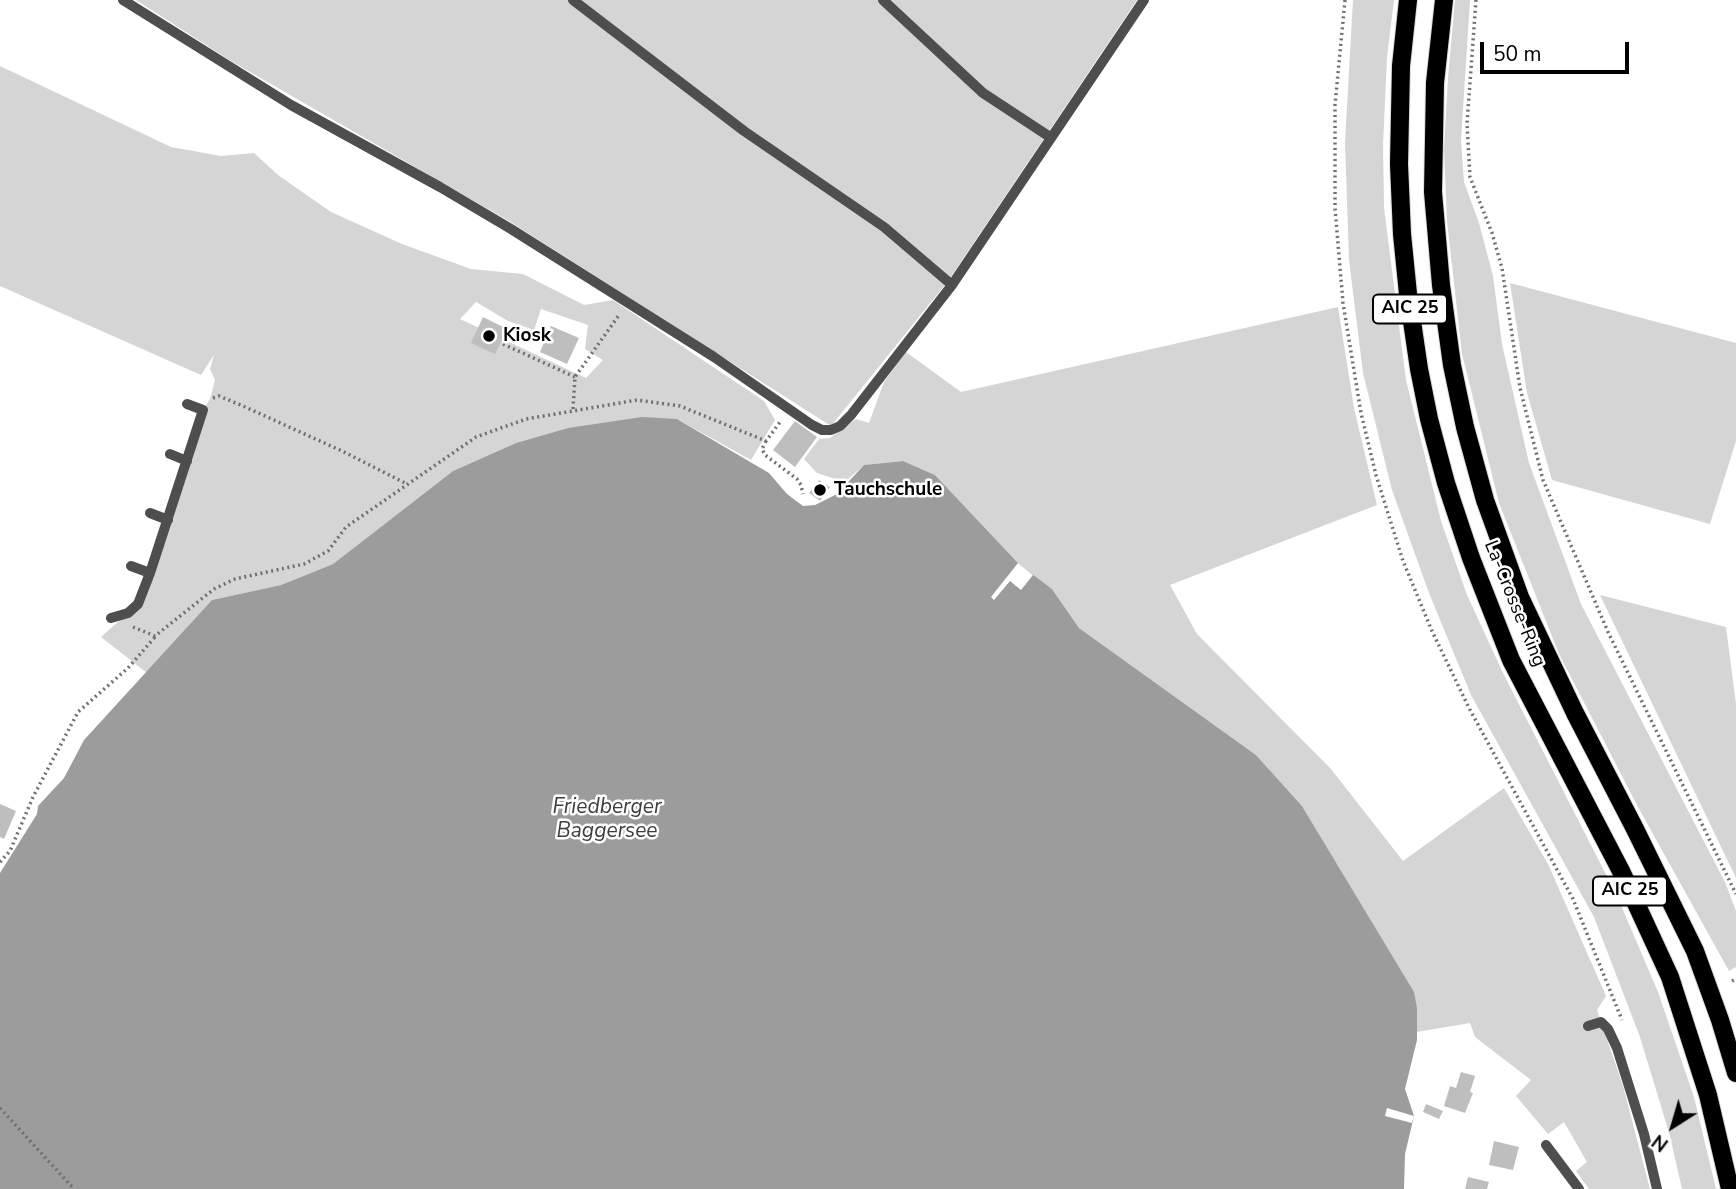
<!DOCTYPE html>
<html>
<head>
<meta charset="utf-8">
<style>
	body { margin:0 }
	#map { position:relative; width:1736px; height:1189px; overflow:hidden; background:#fff; font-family:"Nunito Sans",sans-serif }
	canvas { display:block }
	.north { position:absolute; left:1638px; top:1091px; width:70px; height:70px; -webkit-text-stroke:5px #fff; paint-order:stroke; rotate:217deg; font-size:19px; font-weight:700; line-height:28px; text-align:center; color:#000 }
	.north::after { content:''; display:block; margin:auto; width:24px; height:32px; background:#000; clip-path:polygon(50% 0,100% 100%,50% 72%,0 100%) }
	.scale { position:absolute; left:1480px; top:42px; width:149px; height:32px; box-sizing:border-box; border:4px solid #000; border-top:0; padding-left:9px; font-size:21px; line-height:24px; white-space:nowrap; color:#000; -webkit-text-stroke:5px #fff; paint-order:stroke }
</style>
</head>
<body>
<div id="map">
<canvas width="1736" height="1189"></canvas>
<div class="north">N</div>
<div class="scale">50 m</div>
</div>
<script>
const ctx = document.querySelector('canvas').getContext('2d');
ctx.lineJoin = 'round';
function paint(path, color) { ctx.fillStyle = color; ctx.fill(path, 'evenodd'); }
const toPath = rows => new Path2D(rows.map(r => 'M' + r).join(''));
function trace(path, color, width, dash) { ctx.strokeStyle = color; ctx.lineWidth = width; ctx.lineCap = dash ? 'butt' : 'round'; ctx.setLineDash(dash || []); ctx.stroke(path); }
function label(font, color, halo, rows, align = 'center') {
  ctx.font = font + ' "Nunito Sans",sans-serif'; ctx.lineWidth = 5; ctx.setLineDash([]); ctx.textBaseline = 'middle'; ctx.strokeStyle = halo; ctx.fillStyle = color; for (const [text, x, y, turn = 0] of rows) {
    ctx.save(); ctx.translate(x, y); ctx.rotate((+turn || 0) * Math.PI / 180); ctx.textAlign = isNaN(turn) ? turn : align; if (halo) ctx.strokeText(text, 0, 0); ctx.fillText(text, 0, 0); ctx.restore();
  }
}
paint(toPath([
	[136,0,1137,0,948,281,831,426,509,221,231,61],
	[1353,0,1394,0,1387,57,1383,145,1384,208,1406,380,1441,521,1467,595,1503,673,1617,896,1658,992,1694,1097,1716,1189,1682,1189,1670,1136,1640,1037,1594,917,1471,695,1429,593,1392,490,1363,373,1349,260,1345,142],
	[1455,0,1470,0,1461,140,1464,182,1479,223,1493,276,1502,344,1529,463,1581,604,1725,882,1736,911,1736,967,1729,971,1638,807,1559,654,1499,503,1462,354,1447,221,1444,149,1448,78],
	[0,66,171,147,221,156,254,153,278,175,331,212,402,244,471,269,523,274,584,305,613,300,764,401,775,420,751,460,677,419,568,428,516,443,453,471,333,564,281,585,212,600,147,673,101,637,138,604,203,410,210,399,215,380,210,369,214,355,201,375,0,286],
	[476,302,508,321,534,330,541,309,588,325,585,349,603,360,586,378,460,319],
	[1510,283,1736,343,1736,441,1710,524,1552,480,1527,393],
	[1338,307,1354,408,1377,505,1170,585,1197,634,1331,769,1403,861,1504,788,1548,864,1606,996,1597,1010,1623,1086,1650,1189,1589,1189,1576,1171,1587,1162,1564,1122,1548,1134,1516,1096,1531,1080,1475,1037,1470,1023,1417,1032,1417,1008,1404,976,1302,806,1256,755,1079,628,1052,589,1018,563,935,475,903,461,864,465,845,482,817,473,804,459,819,439,830,438,856,419,869,423,884,382,906,352,961,392],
	[1600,595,1726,627,1736,704,1736,878]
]), '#d5d5d5');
paint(toPath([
	[642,417,677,419,769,473,787,494,803,506,815,505,837,494,864,465,903,461,935,475,1018,563,1052,589,1079,628,1256,755,1302,806,1414,992,1417,1008,1417,1040,1405,1089,1414,1116,1405,1154,1404,1189,0,1189,0,873,37,814,38,806,64,778,84,740,212,600,281,585,333,564,453,471,516,443,568,428]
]), '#9c9c9c');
paint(toPath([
	[1018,563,1033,575,1021,590,1010,581,994,600,991,597],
	[1387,1108,1414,1116,1412,1123,1385,1116]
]), '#fff');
paint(toPath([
	[483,317,507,329,495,354,471,343],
	[551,326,579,338,567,364,540,352],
	[795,421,817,437,795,467,773,450],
	[819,480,830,487,820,501,809,493],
	[0,804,16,811,4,839,0,837],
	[1461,1072,1475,1076,1470,1092,1473,1093,1465,1113,1444,1106,1450,1086,1456,1088],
	[1426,1104,1443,1111,1439,1119,1423,1112],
	[1494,1141,1519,1147,1513,1170,1489,1165],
	[1468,1177,1489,1182,1487,1189,1465,1189]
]), '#bebebe');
const primary = toPath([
	[1408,0,1401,66,1399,164,1402,234,1408,294,1419,369,1429,419,1446,483,1471,558,1511,660,1622,873,1670,977,1708,1095,1730,1189],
	[1444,0,1435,83,1433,192,1441,285,1452,365,1465,427,1485,500,1520,597,1575,713,1635,829,1695,951,1720,1020,1736,1073]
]);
trace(primary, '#dbdbdb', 20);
trace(toPath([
	[1345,0,1335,105,1335,208,1343,303,1361,413,1376,475,1403,561,1432,631,1469,708,1573,899,1622,1020],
	[1476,0,1467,124,1470,177,1492,233,1502,268,1520,388,1543,480,1608,632,1736,894],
	[503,344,575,377],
	[213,398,219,396,243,406,342,451,407,484],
	[573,409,575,377,619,315],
	[766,441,762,449,765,455,797,479,801,485,803,494],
	[133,627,155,636,214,589,235,579,304,564,328,551,346,527,476,437,526,419,637,400,680,406,766,441,780,422],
	[0,862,10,851,33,797,78,712,128,668,155,637],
	[1732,981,1736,979],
	[0,1108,74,1189]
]), '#707070', 3.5, [2, 3.5]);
trace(toPath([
	[123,0,291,105,440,187,511,229,714,357,812,425,822,430,831,430,840,426,851,415,952,285,1144,0],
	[573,0,744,131,884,227,952,285],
	[883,0,983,93,1050,137],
	[170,454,187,461],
	[150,513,168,520],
	[131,566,150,573],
	[111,618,128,613,138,604,150,573,203,410,187,404],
	[1588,1026,1601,1022,1608,1029,1617,1048,1644,1134,1657,1189],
	[1546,1145,1579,1189]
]), '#4e4e4e', 10);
trace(primary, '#000', 18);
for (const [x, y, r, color] of [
	[489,336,7,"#000"],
	[820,490,7,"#000"]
]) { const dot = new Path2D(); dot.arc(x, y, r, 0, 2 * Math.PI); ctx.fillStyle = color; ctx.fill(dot); trace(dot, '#fff', 2.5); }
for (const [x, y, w] of [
	[1410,309,74],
	[1630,891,74]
]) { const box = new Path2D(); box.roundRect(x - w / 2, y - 14.5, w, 29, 5); ctx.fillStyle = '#fff'; ctx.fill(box); trace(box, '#000', 2); }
label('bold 18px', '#000', null, [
	["AIC 25",1410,309],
	["AIC 25",1630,891]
]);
label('bold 19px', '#000', '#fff', [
	["Kiosk",503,336],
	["Tauchschule",834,490]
], 'left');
label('19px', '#000', '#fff', [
	["La-Crosse-Ring",1514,604,68]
]);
label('italic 21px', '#3d3d3d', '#fff', [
	["Friedberger",607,808],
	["Baggersee",607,832]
]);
</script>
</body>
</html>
